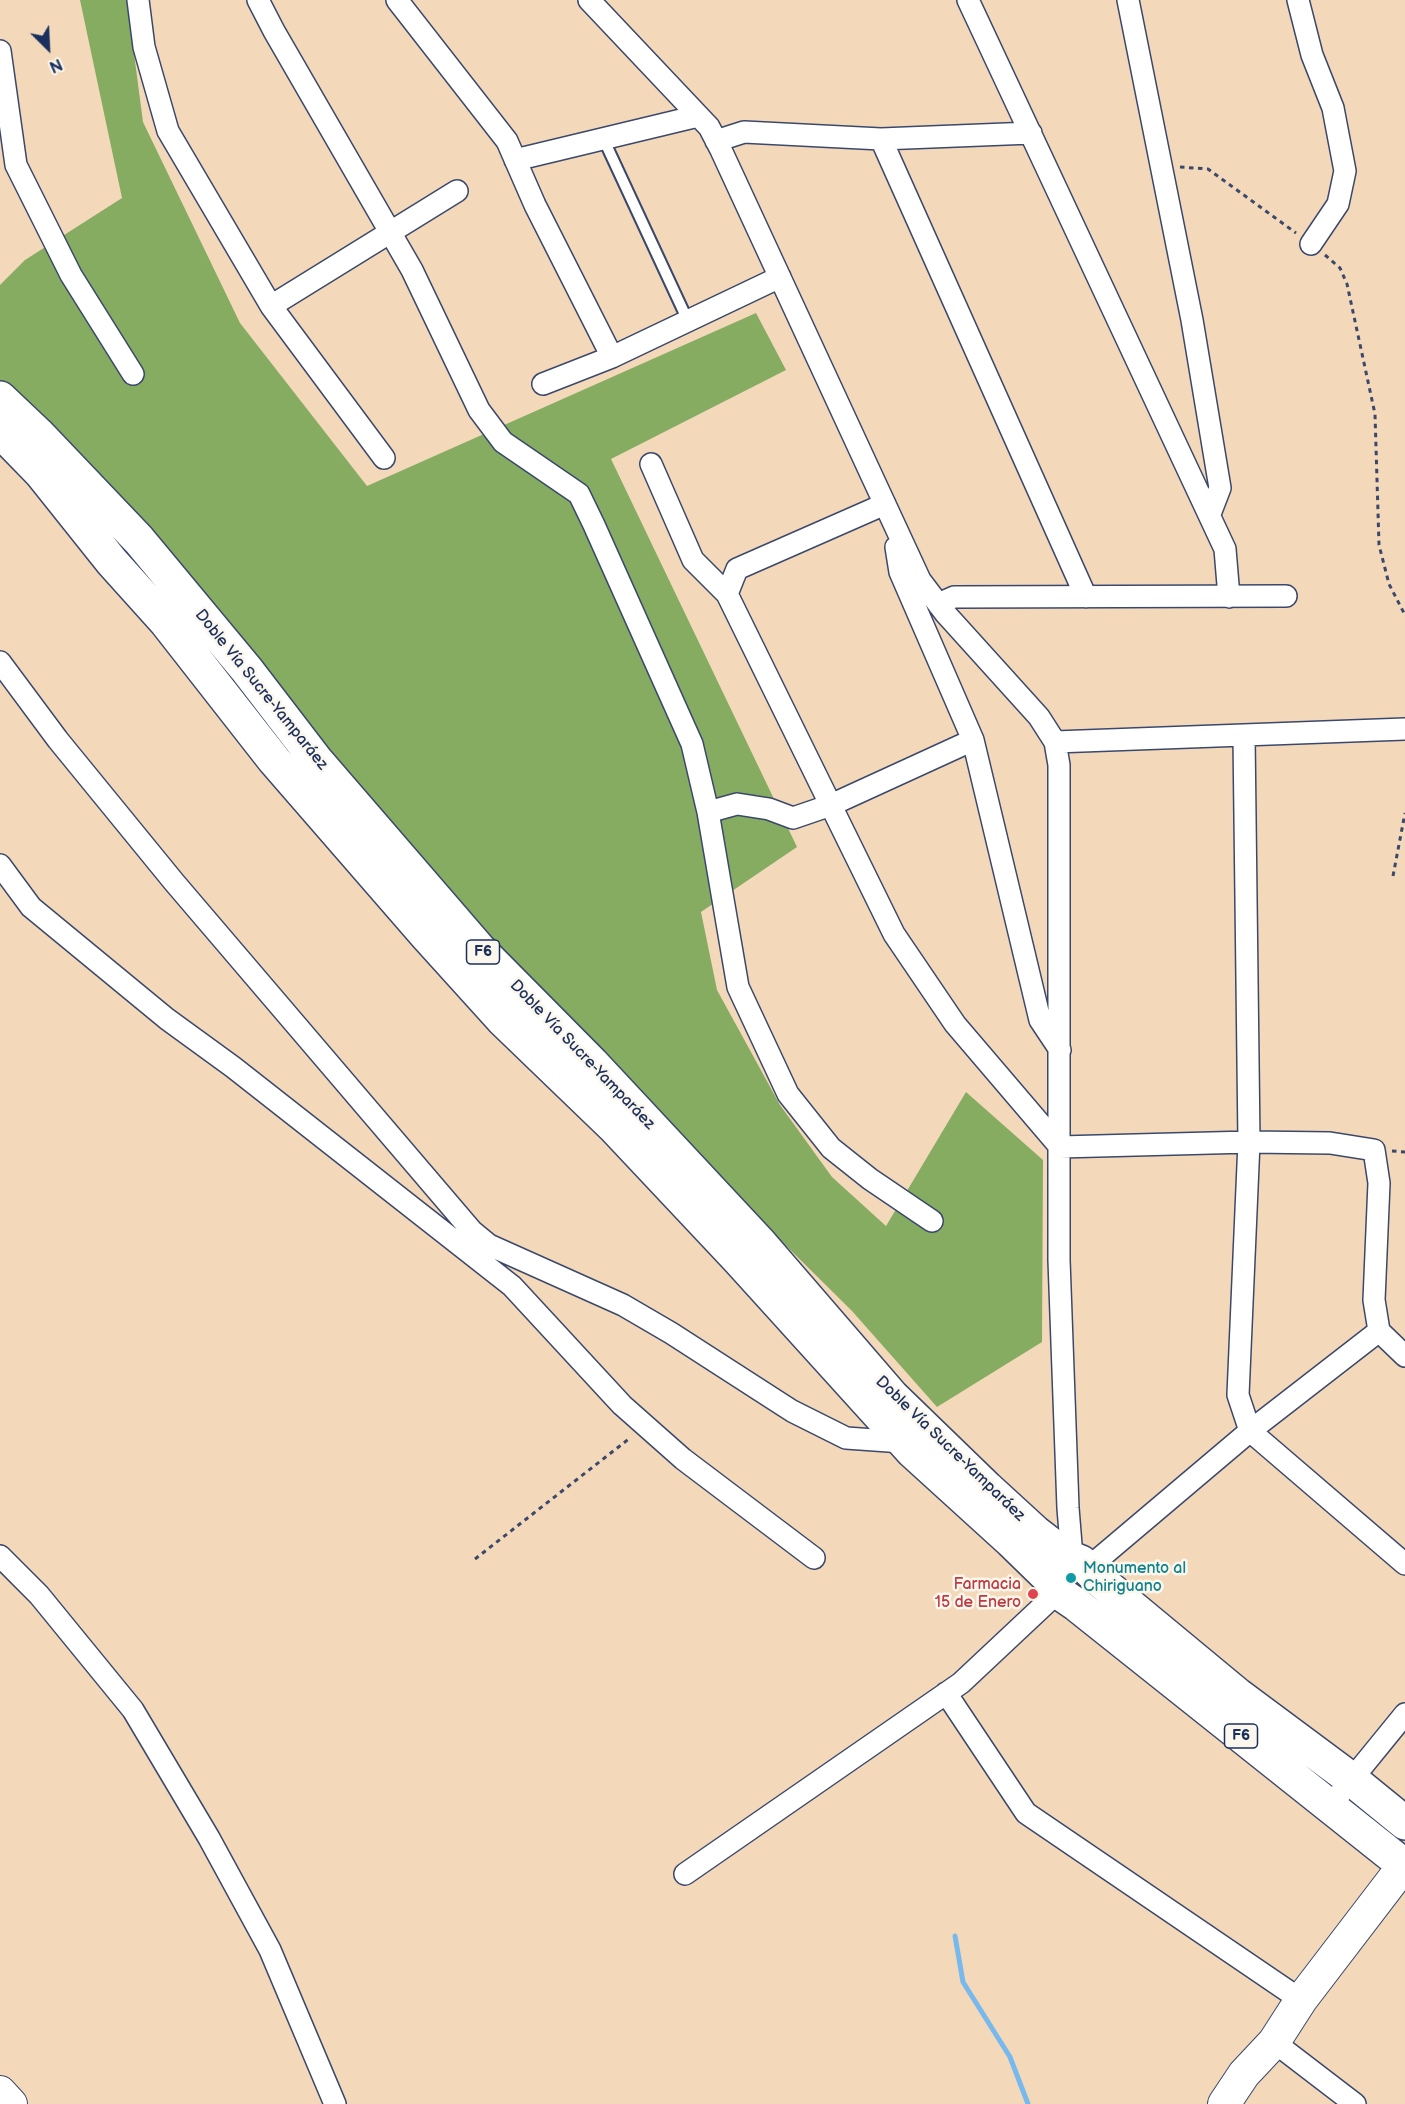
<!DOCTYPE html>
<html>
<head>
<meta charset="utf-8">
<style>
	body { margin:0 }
	#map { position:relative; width:1405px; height:2104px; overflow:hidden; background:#f3d9ba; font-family:"Balsamiq Sans",sans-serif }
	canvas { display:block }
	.north { position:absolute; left:18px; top:18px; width:60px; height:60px; -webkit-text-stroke:4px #fbf7ec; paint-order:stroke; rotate:156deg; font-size:16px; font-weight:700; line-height:24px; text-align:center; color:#1b2f5e }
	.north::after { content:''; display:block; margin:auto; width:21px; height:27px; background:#1b2f5e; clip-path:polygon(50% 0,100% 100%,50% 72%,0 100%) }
</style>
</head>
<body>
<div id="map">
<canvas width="1405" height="2104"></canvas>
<div class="north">N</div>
</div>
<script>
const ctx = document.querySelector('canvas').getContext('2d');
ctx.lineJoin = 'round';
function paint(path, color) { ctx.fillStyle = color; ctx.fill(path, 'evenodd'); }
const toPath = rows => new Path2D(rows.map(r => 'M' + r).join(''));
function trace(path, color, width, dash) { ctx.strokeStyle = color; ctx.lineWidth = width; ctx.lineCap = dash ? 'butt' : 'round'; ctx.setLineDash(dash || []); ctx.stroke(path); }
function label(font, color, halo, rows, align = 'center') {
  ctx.font = font + ' "Balsamiq Sans",sans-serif'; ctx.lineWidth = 5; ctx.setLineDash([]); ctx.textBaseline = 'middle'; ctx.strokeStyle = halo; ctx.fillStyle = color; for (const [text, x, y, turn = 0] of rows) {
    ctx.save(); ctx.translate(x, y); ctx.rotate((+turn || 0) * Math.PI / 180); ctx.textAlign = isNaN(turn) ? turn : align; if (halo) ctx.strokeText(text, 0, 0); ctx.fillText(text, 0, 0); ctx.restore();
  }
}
paint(toPath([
	[80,0,127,0,143,122,240,323,367,486,756,313,786,370,611,459,797,847,701,912,717,990,780,1105,832,1177,886,1226,966,1092,1043,1160,1042,1342,937,1407,852,1311,752,1212,620,1092,0,384,0,285,25,260,122,198]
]), '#86ac62');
trace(toPath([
	[955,1936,963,1982,1010,2057,1028,2104]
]), '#78b9ed', 5);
const lane = toPath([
	[603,138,688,321]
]);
const street = toPath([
	[138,0,144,47,168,131,271,306,384,458],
	[258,0,274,31,412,270,479,410,503,442,579,494,594,525,692,744,708,812,738,987,788,1094,831,1148,870,1179,932,1221],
	[397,0,507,141,535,205,612,357],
	[589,0,709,127,721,150,920,580,945,613,1039,717,1055,742,1059,765,1059,1260,1068,1508,1072,1557],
	[968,0,1225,549,1229,597],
	[1128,0,1192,320,1220,488,1210,514],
	[1298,0,1312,55,1333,108,1345,171,1338,204,1311,244],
	[0,51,16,165,71,275,133,374],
	[881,139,1086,597],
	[716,141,744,132,881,139,1031,133],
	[515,160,698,116],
	[271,306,457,191],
	[543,384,612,357,780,277],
	[651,464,693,560,727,594],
	[885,504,737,569,727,594,894,934,955,1024,1060,1147,1249,1142,1330,1143,1374,1150,1379,1183,1374,1300,1379,1331,1405,1356],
	[896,547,900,572,973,740,1040,1020,1060,1050],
	[938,604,954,597,1286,596],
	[0,662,58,740,174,882,472,1231,489,1245,623,1305,671,1333,792,1411,846,1438,903,1442,907,1441],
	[1244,736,1249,1142,1238,1395,1250,1431,1405,1564],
	[1055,742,1405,729],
	[708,812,737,804,769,809,793,818,831,805,973,740],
	[0,865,31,907,167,1019,233,1067,512,1286,622,1405,683,1459,814,1558],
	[0,1556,39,1595,133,1710,209,1838,270,1950,335,2104],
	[1088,1568,1250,1431,1379,1331],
	[946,1693,1026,1813,1301,2000],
	[1330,1806,1405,1714],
	[685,1874,961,1683,1058,1592],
	[1274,2042,1355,2104]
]);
const primary = toPath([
	[0,2092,11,2104],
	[1224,2104,1244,2074,1274,2042,1301,2000,1405,1864]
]);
const highway = toPath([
	[0,398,38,434,139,540,247,670,316,760,480,950,592,1063,760,1243,892,1396,987,1488,1035,1532,1066,1556,1081,1562,1098,1579,1238,1695,1351,1779,1405,1823],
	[0,431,41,473,112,562,166,622,274,760,426,935,502,1019,613,1126,739,1260,912,1451,1011,1541,1050,1579,1058,1592,1077,1605,1405,1866]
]);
trace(lane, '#3b486c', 14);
trace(street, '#3b486c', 24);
trace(primary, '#3b486c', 34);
trace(highway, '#3b486c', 36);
trace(toPath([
	[1180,167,1208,169,1296,233],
	[1325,255,1340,268,1347,284,1375,414,1379,545,1389,584,1405,615],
	[1393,876,1405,813],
	[1392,1151,1405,1152],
	[475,1559,630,1438]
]), '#3b486c', 3, [4.5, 4.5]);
trace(lane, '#fff', 10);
trace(street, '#fff', 21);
trace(primary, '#fff', 32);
trace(highway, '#fff', 33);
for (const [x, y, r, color] of [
	[1071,1578,6,"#0f9aa8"],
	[1033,1594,6,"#e0444e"]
]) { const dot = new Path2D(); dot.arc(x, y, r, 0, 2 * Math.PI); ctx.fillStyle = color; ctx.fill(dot); trace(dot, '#fbf7ec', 2); }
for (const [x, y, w] of [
	[483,952,33],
	[1241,1736,33]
]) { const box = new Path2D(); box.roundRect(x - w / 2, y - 12, w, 24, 4.5); ctx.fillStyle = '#fbf7ec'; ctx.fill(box); trace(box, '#1b2f5e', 1.5); }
label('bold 15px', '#1b2f5e', null, [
	["F6",483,952],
	["F6",1241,1736]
]);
label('16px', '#1b2f5e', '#fbf7ec', [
	["Doble Vía Sucre-Yamparáez",261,690,51],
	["Doble Vía Sucre-Yamparáez",582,1055,46],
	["Doble Vía Sucre-Yamparáez",950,1449,44]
]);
label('16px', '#0d838f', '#fbf7ec', [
	["Monumento al",1083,1569],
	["Chiriguano",1083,1587]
], 'left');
label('16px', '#be3a42', '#fbf7ec', [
	["Farmacia",1021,1585],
	["15 de Enero",1021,1603]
], 'right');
</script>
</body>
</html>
